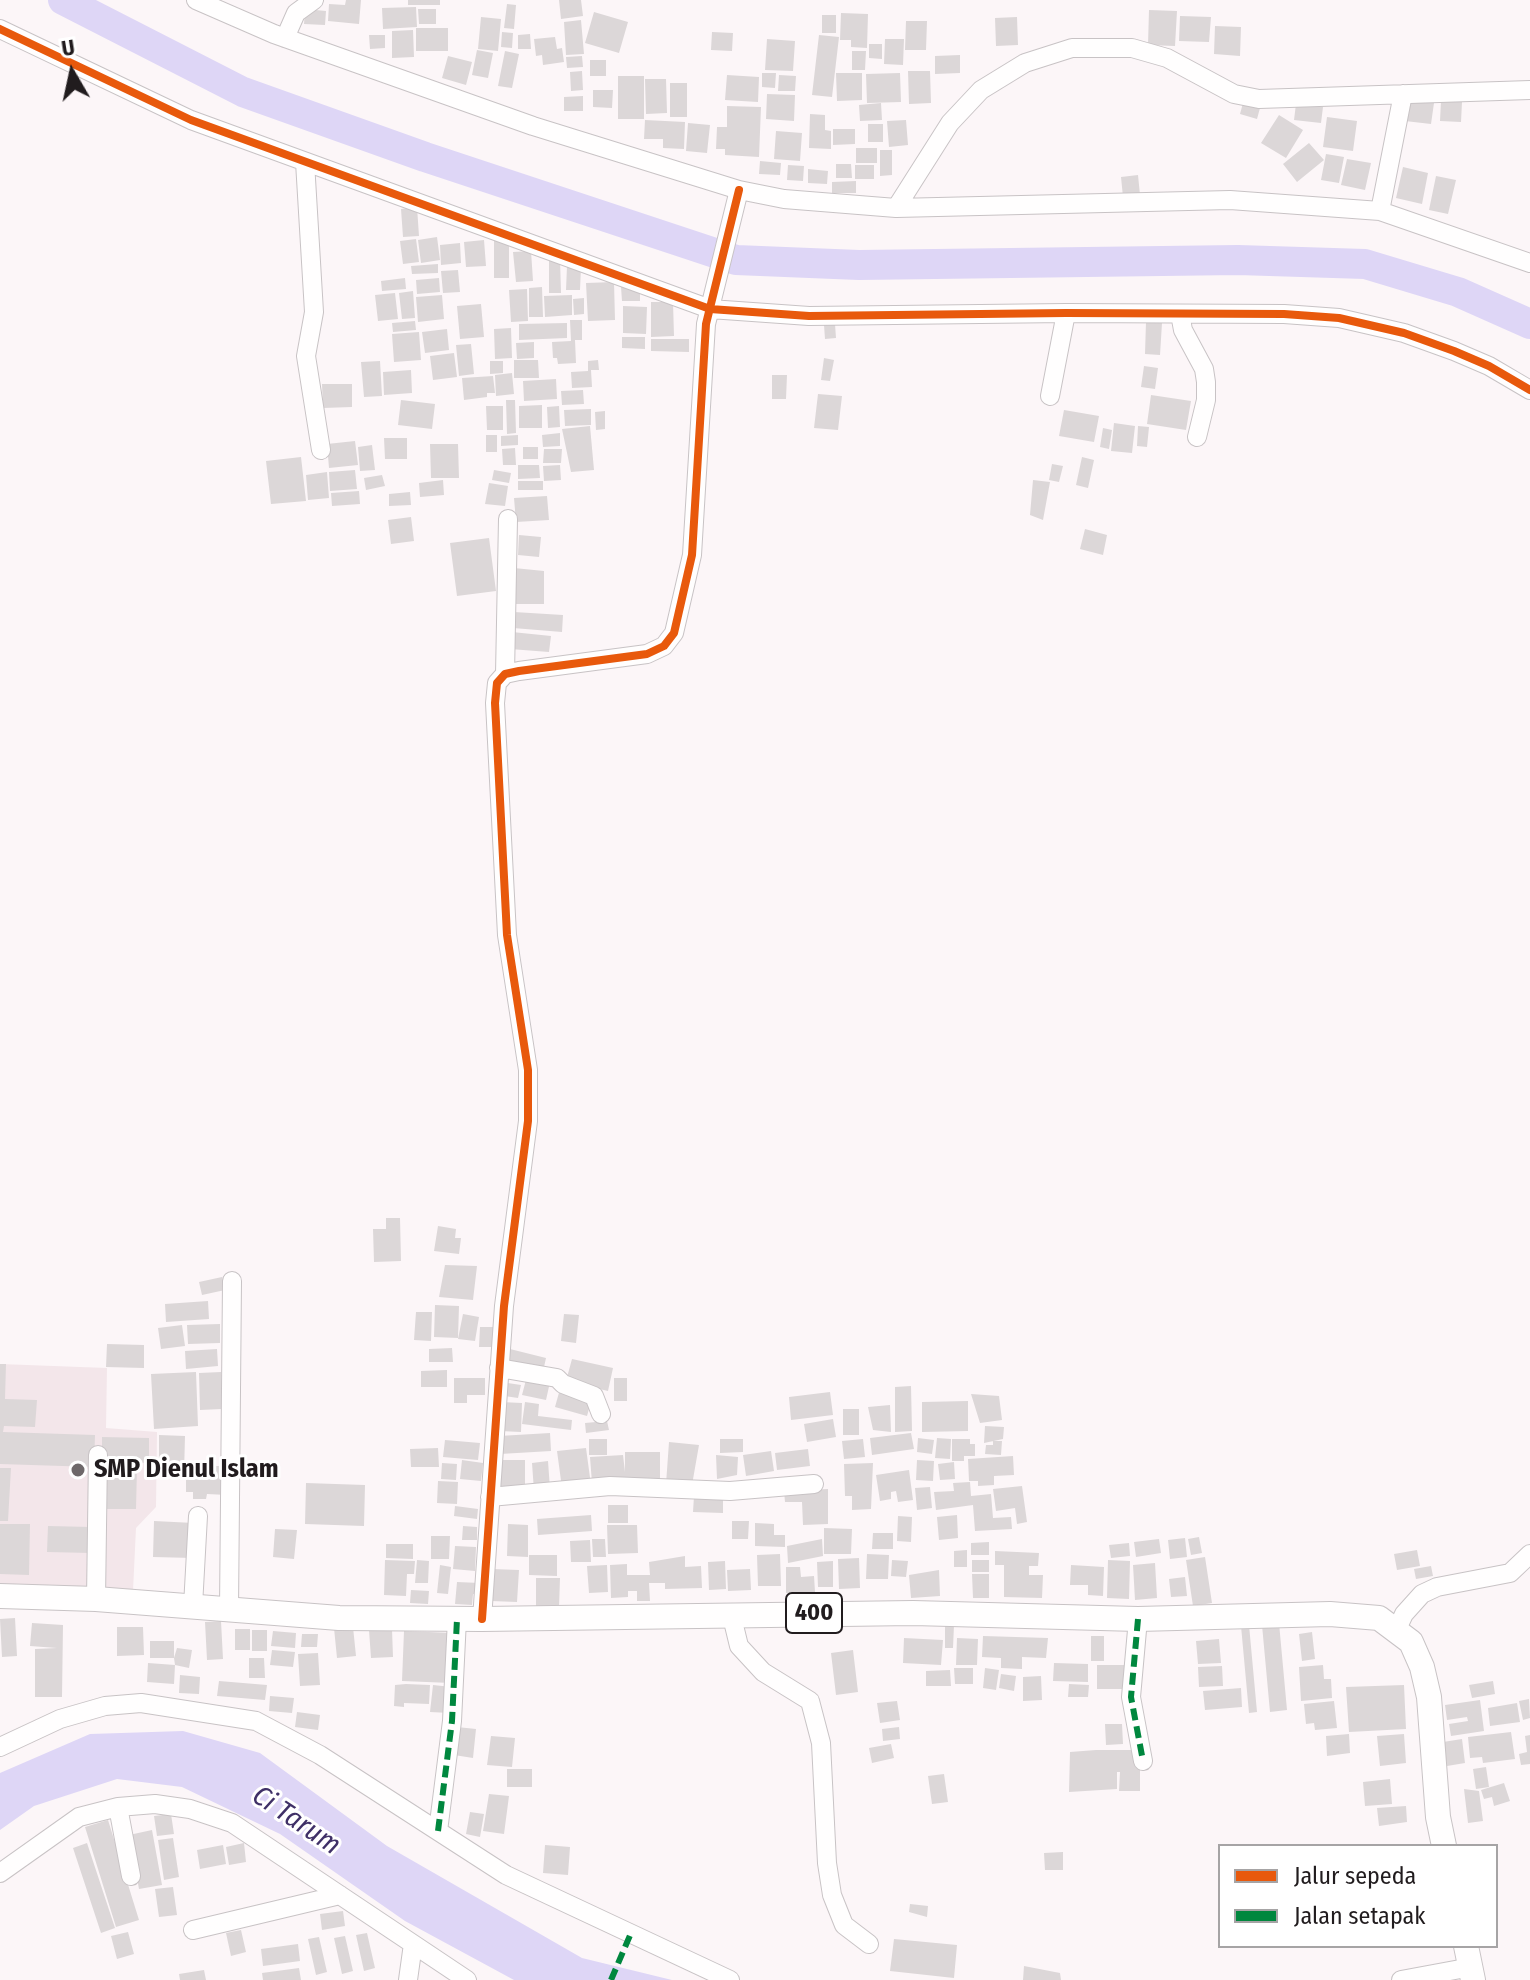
<!DOCTYPE html>
<html>
<head>
<meta charset="utf-8">
<style>
	body { margin:0 }
	#map { position:relative; width:1530px; height:1980px; overflow:hidden; background:#fcf6f8; font-family:"Fira Sans Condensed",sans-serif }
	canvas { display:block }
	.legend { position:absolute; left:1218px; top:1844px; width:280px; height:104px; box-sizing:border-box; background:#fff; border:2px solid #a6a4a5; margin:0; padding:10px 14px; list-style:none; font-size:24px; color:#211c1e }
	.legend li { display:flex; align-items:center; gap:16px; height:40px }
	.legend b { width:40px; border:2px solid #a6a4a5 }
	.north { position:absolute; left:32px; top:32px; width:80px; height:80px; -webkit-text-stroke:6px #fff; paint-order:stroke; rotate:351deg; font-size:22px; font-weight:700; line-height:32px; text-align:center; color:#211c1e }
	.north::after { content:''; display:block; margin:auto; width:28px; height:36px; background:#211c1e; clip-path:polygon(50% 0,100% 100%,50% 72%,0 100%) }
</style>
</head>
<body>
<div id="map">
<canvas width="1530" height="1980"></canvas>
<ul class="legend">
<li><b style="height:10px;background:#e8590c"></b>Jalur sepeda</li>
<li><b style="height:10px;background:#00873e"></b>Jalan setapak</li>
</ul>
<div class="north">U</div>
</div>
<script>
const ctx = document.querySelector('canvas').getContext('2d');
ctx.lineJoin = 'round';
function paint(path, color) { ctx.fillStyle = color; ctx.fill(path, 'evenodd'); }
const toPath = rows => new Path2D(rows.map(r => 'M' + r).join(''));
function trace(path, color, width, dash) { ctx.strokeStyle = color; ctx.lineWidth = width; ctx.lineCap = dash ? 'butt' : 'round'; ctx.setLineDash(dash || []); ctx.stroke(path); }
function label(font, color, halo, rows, align = 'center') {
  ctx.font = font + ' "Fira Sans Condensed",sans-serif'; ctx.lineWidth = 6; ctx.setLineDash([]); ctx.textBaseline = 'middle'; ctx.strokeStyle = halo; ctx.fillStyle = color; for (const [text, x, y, turn = 0] of rows) {
    ctx.save(); ctx.translate(x, y); ctx.rotate((+turn || 0) * Math.PI / 180); ctx.textAlign = isNaN(turn) ? turn : align; if (halo) ctx.strokeText(text, 0, 0); ctx.fillText(text, 0, 0); ctx.restore();
  }
}
paint(toPath([
	[0,1364,107,1368,106,1428,157,1432,156,1507,136,1528,133,1591,0,1586]
]), '#f3e6ea');
paint(toPath([
	[183,1731,260,1753,387,1846,582,1958,672,1980,514,1980,405,1921,280,1834,182,1787,117,1779,34,1806,0,1830,0,1773,90,1734]
]), '#ded6f6');
trace(toPath([
	[63,0,243,92,425,157,736,260,859,265,1238,260,1365,264,1458,292,1530,324]
]), '#ded6f6', 30);
paint(toPath([
	[346,0,361,0,359,24,328,21,329,4,345,5],
	[408,0,440,0,440,5,408,5],
	[559,0,581,0,583,16,561,19],
	[507,4,516,5,514,29,504,28],
	[416,7,417,27,383,29,382,8],
	[305,9,326,11,325,25,304,24],
	[418,9,436,9,436,24,419,24],
	[1149,10,1177,11,1175,46,1148,45],
	[594,12,628,22,619,53,585,43],
	[841,13,868,14,867,48,851,47,851,40,840,40],
	[822,15,836,15,836,33,822,33],
	[1180,16,1211,17,1209,42,1179,41],
	[481,17,501,19,498,51,478,49],
	[1017,17,1018,45,996,46,995,18],
	[581,20,584,54,566,55,564,22],
	[906,21,927,21,926,50,905,50],
	[1215,26,1241,27,1240,56,1214,54],
	[416,28,448,28,448,51,416,51],
	[413,30,414,57,392,58,392,31],
	[502,32,513,33,512,48,501,47],
	[712,32,733,33,732,51,711,50],
	[530,34,531,49,518,49,518,35],
	[369,35,385,35,385,48,370,49],
	[819,35,839,37,832,97,812,95],
	[555,37,557,49,562,48,564,62,543,65,542,55,536,56,534,39],
	[767,39,795,41,793,71,765,70],
	[885,39,904,39,903,65,884,64],
	[869,44,882,44,882,59,869,58],
	[477,50,493,53,488,78,472,75],
	[505,51,519,54,512,88,498,86],
	[852,51,866,51,865,70,852,70],
	[960,55,960,73,935,74,935,56],
	[448,56,472,62,466,85,442,78],
	[582,56,583,67,567,68,566,57],
	[590,60,606,60,606,76,590,76],
	[582,71,583,90,571,91,570,72],
	[908,71,930,71,931,103,909,104],
	[762,73,776,73,775,88,762,87],
	[836,73,862,73,862,100,837,101],
	[900,73,901,102,867,103,866,74],
	[727,75,759,77,758,102,725,100],
	[779,75,796,76,795,91,778,91],
	[618,76,644,76,644,119,618,119],
	[645,79,666,79,667,113,646,114],
	[670,83,687,83,687,117,670,117],
	[593,90,613,90,612,108,593,107],
	[767,94,795,95,794,121,766,119],
	[583,96,583,111,564,111,564,97],
	[1408,100,1434,103,1431,124,1405,121],
	[1441,101,1462,102,1461,122,1440,121],
	[881,103,882,120,860,121,859,105],
	[1243,103,1260,108,1257,119,1240,114],
	[1296,104,1323,107,1321,123,1294,120],
	[727,106,761,107,759,157,725,155,725,149,716,149,717,127,727,127],
	[810,114,825,115,825,130,831,131,831,149,809,148],
	[1279,115,1303,130,1286,158,1261,143],
	[1327,117,1357,121,1353,151,1323,147],
	[645,120,685,122,684,149,663,148,663,139,644,139],
	[906,120,908,145,889,147,887,121],
	[688,123,710,125,707,153,686,151],
	[868,124,883,124,883,142,868,142],
	[833,129,855,129,855,144,833,145],
	[776,131,802,133,800,161,774,159],
	[1309,143,1324,160,1297,182,1283,164],
	[856,148,877,148,877,163,856,163],
	[880,150,892,150,892,175,880,176],
	[1326,154,1344,157,1339,183,1321,180],
	[1347,159,1371,163,1365,190,1341,185],
	[760,161,781,163,780,175,759,174],
	[836,164,851,164,852,178,836,178],
	[788,165,804,166,803,181,787,180],
	[855,165,874,165,874,179,855,179],
	[1403,167,1428,173,1422,204,1396,198],
	[808,169,828,171,827,184,808,183],
	[1138,175,1140,195,1123,197,1121,177],
	[1436,176,1456,180,1448,214,1429,210],
	[856,181,856,193,832,193,832,182],
	[417,207,419,236,403,237,401,209],
	[437,237,440,260,421,263,418,240],
	[416,239,419,262,403,264,400,241],
	[494,239,509,239,509,278,494,278],
	[484,240,486,266,466,267,464,242],
	[460,243,461,263,441,265,440,245],
	[531,251,533,281,516,282,513,252],
	[549,259,560,259,561,293,549,293],
	[438,264,438,273,412,274,411,266],
	[567,266,581,267,580,290,566,290],
	[458,270,460,292,443,293,441,271],
	[405,278,406,289,382,291,381,281],
	[439,278,440,292,417,294,416,280],
	[614,282,615,320,588,321,586,283],
	[542,287,543,317,529,317,529,288],
	[621,287,640,287,640,301,622,301],
	[527,289,528,321,511,322,509,290],
	[413,291,415,318,402,319,399,293],
	[395,293,398,319,378,321,375,295],
	[442,295,444,319,418,322,416,297],
	[572,295,572,315,545,317,544,296],
	[584,298,584,314,574,315,573,299],
	[651,302,673,302,674,336,651,337],
	[481,304,484,337,460,339,457,306],
	[623,306,647,307,646,334,623,333],
	[570,320,582,320,582,340,575,340,576,363,558,364,557,358,553,358,552,342,571,341],
	[415,321,416,330,393,332,392,323],
	[1146,322,1162,323,1160,355,1145,354],
	[567,323,567,338,519,340,519,324],
	[835,324,836,338,825,339,824,325],
	[511,328,512,358,495,359,494,329],
	[447,329,449,350,425,353,422,332],
	[419,332,421,360,394,362,392,334],
	[622,337,645,337,645,349,622,348],
	[651,339,689,339,689,352,651,351],
	[534,342,534,358,517,359,516,343],
	[471,344,474,374,459,376,456,345],
	[454,353,457,377,433,380,430,356],
	[824,358,834,360,830,381,821,380],
	[514,360,538,360,539,378,514,378],
	[598,360,599,370,591,370,592,387,572,388,571,372,588,371,588,361],
	[380,361,382,396,364,397,361,362],
	[490,361,503,361,503,373,490,374],
	[1144,366,1158,368,1155,389,1141,387],
	[411,370,412,393,384,395,383,372],
	[512,373,514,394,496,396,495,375],
	[772,375,787,375,786,399,772,399],
	[493,376,495,393,487,393,487,397,464,400,462,378],
	[556,379,557,399,524,401,523,381],
	[322,384,352,384,352,407,323,408],
	[583,390,584,404,562,405,561,391],
	[818,394,842,396,838,430,814,428],
	[1151,395,1191,401,1186,430,1147,424],
	[401,400,435,404,432,429,398,425],
	[506,400,515,400,516,433,507,434],
	[542,405,542,428,519,428,519,406],
	[486,406,503,406,503,430,487,430],
	[559,406,560,427,548,428,547,407],
	[591,409,591,425,565,426,564,410],
	[1064,410,1099,416,1094,442,1059,436],
	[605,411,605,429,596,430,595,412],
	[1114,423,1135,426,1132,453,1111,451],
	[590,426,594,470,571,472,562,429],
	[1138,426,1149,427,1147,447,1137,446],
	[1103,428,1112,430,1109,449,1100,447],
	[560,433,560,446,543,447,542,435],
	[486,435,497,435,497,452,486,452],
	[518,435,518,445,501,446,501,436],
	[384,438,407,438,407,459,385,459],
	[355,441,358,465,329,468,327,444],
	[430,444,458,444,459,478,431,478],
	[372,445,375,470,360,471,358,447],
	[523,447,538,447,538,459,523,459],
	[515,448,516,465,503,465,502,449],
	[544,449,562,449,561,463,543,463],
	[301,457,306,501,271,504,266,461],
	[1082,457,1094,460,1088,488,1076,485],
	[1052,464,1063,466,1059,482,1049,480],
	[518,465,539,465,540,478,518,479],
	[560,465,561,480,544,481,543,466],
	[355,470,357,489,330,491,329,472],
	[494,470,511,473,509,483,492,480],
	[327,472,329,498,308,500,306,475],
	[382,475,385,486,366,490,364,478],
	[443,480,444,495,420,497,419,483],
	[1033,480,1050,482,1043,520,1030,515],
	[518,481,543,481,543,490,518,490],
	[489,483,508,486,505,506,485,504],
	[359,491,360,504,332,506,331,493],
	[410,492,411,505,389,506,389,494],
	[547,496,549,520,516,522,514,498],
	[411,517,414,541,391,544,388,520],
	[1085,529,1107,535,1103,555,1080,549],
	[519,535,541,537,539,557,518,555],
	[489,538,496,591,457,596,450,543],
	[514,568,544,571,544,604,513,604],
	[514,612,563,615,562,632,513,628],
	[512,632,551,636,549,652,510,649],
	[386,1218,400,1218,401,1261,374,1262,373,1229,386,1229],
	[438,1226,456,1229,455,1238,461,1238,459,1254,434,1251],
	[445,1265,477,1266,473,1300,439,1297],
	[222,1277,225,1290,202,1295,199,1282],
	[208,1301,209,1319,166,1322,165,1304],
	[435,1305,459,1306,458,1338,434,1337],
	[416,1312,432,1312,431,1341,414,1340],
	[463,1314,479,1317,475,1341,458,1339],
	[564,1314,579,1315,576,1343,561,1341],
	[220,1324,220,1343,188,1344,187,1325],
	[182,1325,185,1346,161,1349,158,1328],
	[480,1327,494,1327,494,1347,479,1347],
	[107,1344,144,1345,144,1368,106,1367],
	[452,1348,453,1362,429,1362,429,1349],
	[217,1349,218,1366,186,1369,185,1351],
	[510,1349,546,1358,544,1367,532,1364,530,1370,507,1364],
	[572,1359,613,1368,608,1391,566,1381],
	[0,1364,6,1364,5,1399,37,1400,35,1427,4,1426,3,1432,95,1435,94,1467,0,1464],
	[447,1370,447,1387,421,1387,421,1371],
	[196,1372,198,1426,154,1429,151,1374],
	[221,1372,222,1409,200,1410,199,1373],
	[527,1376,550,1382,546,1400,522,1395],
	[454,1378,485,1378,485,1395,467,1395,467,1403,454,1403],
	[614,1378,627,1378,627,1401,614,1401],
	[501,1382,521,1385,518,1398,498,1395],
	[911,1386,912,1431,895,1432,895,1387],
	[560,1389,592,1398,587,1416,555,1407],
	[830,1392,833,1415,791,1420,789,1397],
	[971,1394,999,1396,1002,1420,980,1423],
	[968,1401,968,1431,922,1432,922,1402],
	[501,1402,522,1403,521,1432,500,1431],
	[525,1402,539,1404,538,1416,572,1420,571,1430,522,1424],
	[890,1405,891,1432,873,1430,868,1407],
	[843,1409,859,1409,859,1435,843,1435],
	[833,1419,836,1437,807,1442,804,1424],
	[607,1421,609,1430,586,1433,585,1423],
	[985,1426,1004,1427,1003,1439,984,1443],
	[550,1433,551,1451,500,1454,499,1436],
	[911,1433,914,1449,872,1455,870,1438],
	[159,1435,185,1436,184,1474,159,1474],
	[102,1437,149,1438,149,1463,102,1462],
	[918,1438,934,1440,932,1454,917,1452],
	[937,1438,951,1439,950,1459,935,1458],
	[589,1439,607,1439,607,1455,589,1455],
	[720,1439,743,1439,743,1452,720,1453],
	[863,1439,865,1457,844,1459,842,1441],
	[952,1439,970,1439,970,1444,975,1444,975,1456,964,1456,964,1461,952,1461],
	[445,1440,480,1443,478,1460,443,1457],
	[993,1441,1002,1441,1001,1455,985,1454,986,1445,993,1445],
	[669,1442,699,1445,692,1485,666,1484],
	[438,1448,439,1467,411,1467,410,1449],
	[586,1448,591,1485,562,1488,557,1451],
	[808,1449,810,1466,777,1470,775,1453],
	[771,1451,774,1471,746,1476,743,1455],
	[625,1452,660,1452,660,1482,592,1483,590,1457,623,1455,625,1472],
	[716,1455,738,1457,737,1475,717,1479],
	[1013,1456,1014,1475,994,1476,994,1485,978,1486,978,1481,969,1481,968,1459],
	[462,1460,483,1463,481,1481,460,1479],
	[494,1460,525,1460,525,1488,493,1488],
	[917,1460,934,1461,933,1481,916,1480],
	[548,1461,550,1489,534,1491,532,1463],
	[954,1462,955,1479,940,1480,938,1464],
	[442,1463,457,1464,456,1480,441,1479],
	[873,1463,871,1509,852,1510,852,1496,845,1496,844,1464],
	[186,1466,224,1466,227,1495,207,1494,206,1499,193,1499,193,1492,186,1492],
	[103,1467,137,1468,136,1509,102,1509],
	[0,1468,11,1468,8,1521,0,1521],
	[909,1470,913,1500,898,1502,896,1491,891,1492,891,1499,880,1501,876,1475],
	[438,1481,458,1482,457,1504,437,1503],
	[970,1482,971,1496,991,1494,993,1518,1011,1517,1012,1529,975,1531,973,1505,936,1510,934,1492,954,1491,953,1483],
	[306,1483,365,1485,364,1526,305,1524],
	[1022,1486,1027,1522,1017,1524,1015,1508,996,1511,993,1489],
	[930,1487,932,1508,917,1510,915,1488],
	[828,1489,828,1524,803,1525,802,1502,785,1502,784,1491],
	[694,1496,723,1496,723,1513,693,1512],
	[608,1505,628,1505,628,1523,608,1523],
	[455,1506,478,1509,477,1519,454,1516],
	[591,1515,592,1531,538,1535,537,1519],
	[957,1515,958,1538,939,1540,937,1517],
	[898,1516,912,1517,911,1542,897,1541],
	[154,1521,194,1523,193,1558,153,1557],
	[732,1521,749,1521,748,1539,732,1539],
	[755,1523,774,1524,774,1535,785,1535,785,1547,755,1546],
	[0,1524,30,1524,29,1575,0,1574],
	[508,1524,528,1525,528,1557,507,1556],
	[607,1525,637,1525,638,1553,608,1554],
	[48,1526,91,1527,91,1553,47,1552],
	[463,1526,477,1527,477,1540,462,1540],
	[824,1528,852,1529,851,1554,824,1554],
	[275,1529,297,1530,294,1559,273,1557],
	[873,1533,893,1533,893,1549,872,1549],
	[431,1536,450,1536,449,1559,431,1559],
	[1199,1537,1202,1553,1191,1555,1188,1539],
	[1185,1538,1187,1557,1170,1559,1168,1540],
	[592,1539,605,1539,606,1557,593,1557],
	[822,1539,823,1556,788,1563,787,1546],
	[1159,1539,1161,1553,1136,1557,1134,1542],
	[590,1540,591,1562,571,1562,570,1541],
	[989,1542,989,1555,971,1555,971,1543],
	[1129,1543,1130,1556,1111,1558,1109,1545],
	[386,1544,413,1544,413,1559,386,1558],
	[455,1546,476,1547,475,1571,453,1569],
	[967,1550,967,1567,954,1567,954,1551],
	[1417,1550,1420,1566,1397,1570,1394,1554],
	[995,1551,1039,1553,1038,1566,1029,1566,1029,1575,1043,1575,1042,1598,1004,1597,1004,1565,995,1565],
	[780,1554,781,1586,758,1586,757,1555],
	[867,1554,889,1555,888,1579,866,1579],
	[529,1555,557,1555,557,1576,529,1575],
	[685,1556,685,1567,701,1566,702,1588,665,1589,665,1583,649,1583,650,1601,637,1601,637,1591,628,1591,628,1597,611,1598,610,1565,627,1564,627,1575,650,1575,649,1562],
	[1205,1557,1212,1603,1193,1606,1186,1560],
	[859,1558,860,1588,839,1589,838,1559],
	[385,1560,415,1561,414,1574,407,1574,406,1596,384,1595],
	[417,1560,429,1561,428,1583,415,1583],
	[892,1560,908,1561,906,1577,891,1576],
	[972,1560,989,1560,989,1572,972,1572],
	[1108,1560,1130,1561,1129,1599,1107,1598],
	[725,1561,726,1589,709,1590,708,1562],
	[833,1561,833,1587,818,1587,817,1562],
	[1155,1563,1157,1598,1135,1600,1133,1565],
	[440,1565,451,1567,448,1594,437,1593],
	[607,1565,608,1592,589,1593,587,1566],
	[1071,1565,1104,1567,1103,1596,1088,1595,1088,1585,1070,1585],
	[1431,1566,1433,1576,1416,1579,1414,1569],
	[786,1567,800,1567,801,1577,814,1576,815,1592,786,1593],
	[492,1569,519,1570,517,1602,491,1601],
	[750,1569,751,1590,728,1591,727,1570],
	[939,1570,940,1596,911,1598,909,1575],
	[972,1574,989,1574,989,1598,973,1598],
	[1185,1577,1187,1596,1171,1597,1169,1579],
	[536,1578,560,1578,559,1608,536,1607],
	[457,1582,480,1583,480,1595,473,1594,472,1605,455,1604],
	[411,1590,429,1591,428,1604,410,1603],
	[15,1618,17,1656,2,1657,0,1619],
	[221,1621,223,1659,207,1660,205,1622],
	[32,1623,63,1625,62,1697,35,1697,35,1649,57,1648,30,1646],
	[1279,1623,1287,1710,1270,1712,1262,1625],
	[945,1625,954,1625,953,1648,945,1648],
	[1249,1625,1257,1712,1249,1713,1241,1626],
	[117,1627,143,1627,144,1655,117,1656],
	[353,1627,356,1656,337,1658,334,1628],
	[235,1629,250,1629,250,1650,235,1650],
	[392,1629,393,1657,371,1658,369,1630],
	[252,1630,267,1630,267,1651,252,1651],
	[273,1631,296,1633,295,1648,271,1646],
	[404,1631,453,1633,451,1683,402,1681],
	[1312,1632,1315,1659,1302,1661,1299,1634],
	[302,1634,318,1634,317,1647,301,1647],
	[983,1636,1048,1638,1046,1658,1022,1657,1022,1669,1001,1668,1001,1658,982,1657],
	[1091,1636,1104,1636,1104,1661,1091,1661],
	[904,1638,943,1640,941,1665,903,1663],
	[957,1638,978,1639,977,1665,956,1665],
	[1219,1639,1221,1663,1198,1664,1196,1641],
	[150,1641,174,1641,174,1658,177,1648,192,1650,189,1668,175,1665,174,1658,150,1658],
	[272,1650,295,1652,293,1667,270,1665],
	[853,1650,858,1692,836,1695,831,1653],
	[318,1653,320,1685,300,1686,298,1654],
	[249,1658,264,1658,265,1678,249,1678],
	[148,1663,175,1665,174,1684,147,1682],
	[1054,1663,1088,1664,1088,1682,1053,1681],
	[1097,1665,1127,1665,1127,1689,1097,1689],
	[1323,1665,1324,1679,1331,1679,1332,1698,1301,1701,1299,1667],
	[1222,1666,1223,1686,1199,1687,1198,1667],
	[954,1668,973,1668,973,1684,955,1684],
	[985,1668,999,1670,996,1690,983,1688],
	[950,1670,951,1686,926,1686,926,1671],
	[1001,1674,1016,1676,1014,1691,999,1688],
	[180,1675,200,1677,199,1694,179,1693],
	[1041,1676,1042,1700,1023,1701,1023,1677],
	[219,1681,267,1685,265,1700,217,1696],
	[1493,1681,1495,1694,1472,1698,1469,1685],
	[406,1684,430,1685,429,1704,404,1703,404,1707,394,1706,395,1685],
	[1069,1684,1089,1685,1088,1697,1068,1697],
	[433,1685,452,1687,450,1713,430,1712],
	[1404,1685,1406,1729,1349,1732,1346,1687],
	[1241,1688,1242,1707,1205,1710,1203,1691],
	[270,1696,294,1698,292,1713,269,1711],
	[1529,1699,1530,1718,1523,1720,1519,1701],
	[1480,1700,1484,1731,1451,1736,1449,1724,1468,1721,1467,1717,1447,1720,1445,1705],
	[897,1701,900,1720,880,1723,877,1703],
	[1334,1701,1337,1728,1315,1730,1314,1723,1306,1724,1304,1704],
	[1517,1703,1520,1722,1490,1726,1488,1708],
	[297,1712,320,1715,318,1730,295,1727],
	[1105,1724,1122,1724,1123,1744,1106,1745],
	[457,1727,476,1729,473,1758,454,1755],
	[899,1727,900,1739,883,1741,882,1729],
	[1511,1732,1515,1759,1483,1763,1482,1757,1470,1758,1468,1737],
	[1349,1734,1350,1753,1327,1756,1326,1736],
	[1404,1734,1406,1763,1380,1766,1377,1736],
	[1530,1735,1530,1764,1521,1765,1519,1754,1527,1752,1525,1736],
	[491,1736,515,1738,512,1767,487,1765],
	[1462,1739,1465,1763,1447,1766,1443,1742],
	[891,1744,894,1758,872,1763,869,1748],
	[1096,1750,1140,1750,1140,1791,1119,1791,1120,1772,1117,1772,1117,1789,1069,1792,1070,1752],
	[1486,1767,1489,1787,1476,1789,1473,1769],
	[507,1769,532,1769,532,1787,507,1787],
	[944,1774,948,1802,932,1804,928,1776],
	[1390,1779,1392,1804,1365,1806,1363,1782],
	[1504,1783,1510,1801,1494,1806,1492,1797,1484,1799,1481,1790],
	[1464,1789,1479,1791,1483,1821,1468,1823],
	[489,1794,509,1796,504,1834,483,1831],
	[1406,1806,1407,1822,1379,1826,1377,1808],
	[470,1812,484,1814,480,1837,466,1834],
	[171,1814,174,1834,157,1836,154,1816],
	[108,1820,139,1920,116,1927,85,1827],
	[152,1830,162,1885,139,1889,129,1835],
	[173,1838,179,1877,164,1880,158,1840],
	[87,1843,115,1928,101,1933,73,1848],
	[244,1843,246,1862,229,1865,226,1847],
	[223,1845,226,1864,200,1869,197,1850],
	[545,1845,570,1847,568,1875,543,1873],
	[1063,1852,1063,1870,1045,1870,1044,1853],
	[173,1887,177,1915,159,1917,155,1889],
	[910,1904,928,1906,927,1917,909,1912],
	[343,1911,345,1926,322,1930,320,1914],
	[241,1930,246,1952,231,1956,226,1933],
	[128,1932,134,1954,117,1959,111,1936],
	[367,1933,375,1968,364,1971,356,1935],
	[345,1936,353,1971,342,1974,334,1938],
	[319,1937,327,1972,316,1975,308,1939],
	[894,1939,957,1945,954,1978,890,1971],
	[298,1944,300,1961,263,1966,261,1949],
	[1024,1966,1060,1973,1061,1980,1023,1980],
	[299,1968,301,1980,263,1980,262,1973],
	[204,1970,206,1980,180,1980,179,1974]
]), '#dcd7d8');
const minor = toPath([
	[196,0,274,34,533,126,739,190,784,199,896,208,1230,200,1380,211,1530,263],
	[0,29,191,120,710,309,809,316,1066,313,1284,314,1339,318,1404,333,1454,351,1489,366,1530,390],
	[285,38,296,13,314,0],
	[305,162,314,312,306,356,321,450],
	[896,208,950,123,981,90,1025,63,1072,48,1132,48,1167,58,1234,94,1259,99,1530,90],
	[1380,211,1403,94],
	[1180,314,1183,330,1204,369,1206,382,1206,400,1197,437],
	[1050,396,1066,313],
	[505,674,508,519],
	[499,1368,557,1378,563,1384,594,1396,601,1414],
	[490,1497,610,1486,730,1491,814,1484],
	[96,1599,98,1455],
	[193,1606,198,1516],
	[229,1609,232,1281],
	[731,1613,739,1646,763,1672,810,1701,821,1743,827,1863,832,1895,844,1925,869,1944],
	[482,1619,504,1306,528,1121,528,1070,507,935,495,703,497,683,505,674,519,671,647,654,664,646,674,633,692,555,706,324,739,190],
	[1138,1619,1131,1697,1143,1761],
	[1397,1629,1404,1614,1422,1594,1437,1587,1510,1573,1530,1554],
	[0,1747,60,1719,105,1706,141,1703,256,1721,320,1755,506,1875,730,1980],
	[118,1807,131,1876],
	[438,1831,452,1721,457,1619],
	[0,1873,79,1817,118,1807,155,1804,190,1809,232,1823,467,1980],
	[193,1930,340,1895],
	[408,1980,413,1944],
	[1401,1980,1471,1967]
]);
const major = toPath([
	[0,1596,96,1599,339,1618,482,1619,913,1613,1138,1619,1330,1614,1379,1618,1411,1642,1422,1667,1429,1697,1438,1817,1444,1846],
	[1466,1946,1473,1980]
]);
trace(minor, '#c8c3c5', 20);
trace(major, '#c8c3c5', 26);
trace(minor, '#fffefe', 18);
trace(major, '#fffefe', 24);
trace(toPath([
	[1138,1619,1131,1697,1143,1761],
	[438,1831,452,1721,457,1619],
	[611,1980,631,1933]
]), '#00873e', 6, [12, 6]);
trace(toPath([
	[0,29,191,120,710,309,809,316,1066,313,1284,314,1339,318,1404,333,1454,351,1489,366,1530,390],
	[482,1619,504,1306,528,1121,528,1070,507,935,495,703,497,683,505,674,519,671,647,654,664,646,674,633,692,555,706,324,739,190]
]), '#e8590c', 8);
for (const [x, y, r, color] of [
	[78,1470,8,"#6e686a"]
]) { const dot = new Path2D(); dot.arc(x, y, r, 0, 2 * Math.PI); ctx.fillStyle = color; ctx.fill(dot); trace(dot, '#fff', 3); }
for (const [x, y, w] of [
	[814,1613,56]
]) { const box = new Path2D(); box.roundRect(x - w / 2, y - 20, w, 40, 6); ctx.fillStyle = '#fff'; ctx.fill(box); trace(box, '#211c1e', 2); }
label('bold 24px', '#211c1e', null, [
	["400",814,1613]
]);
label('bold 26px', '#211c1e', '#fff', [
	["SMP Dienul Islam",94,1470]
], 'left');
label('italic 28px', '#3f3067', '#fff', [
	["Ci Tarum",296,1821,34]
]);
</script>
</body>
</html>
